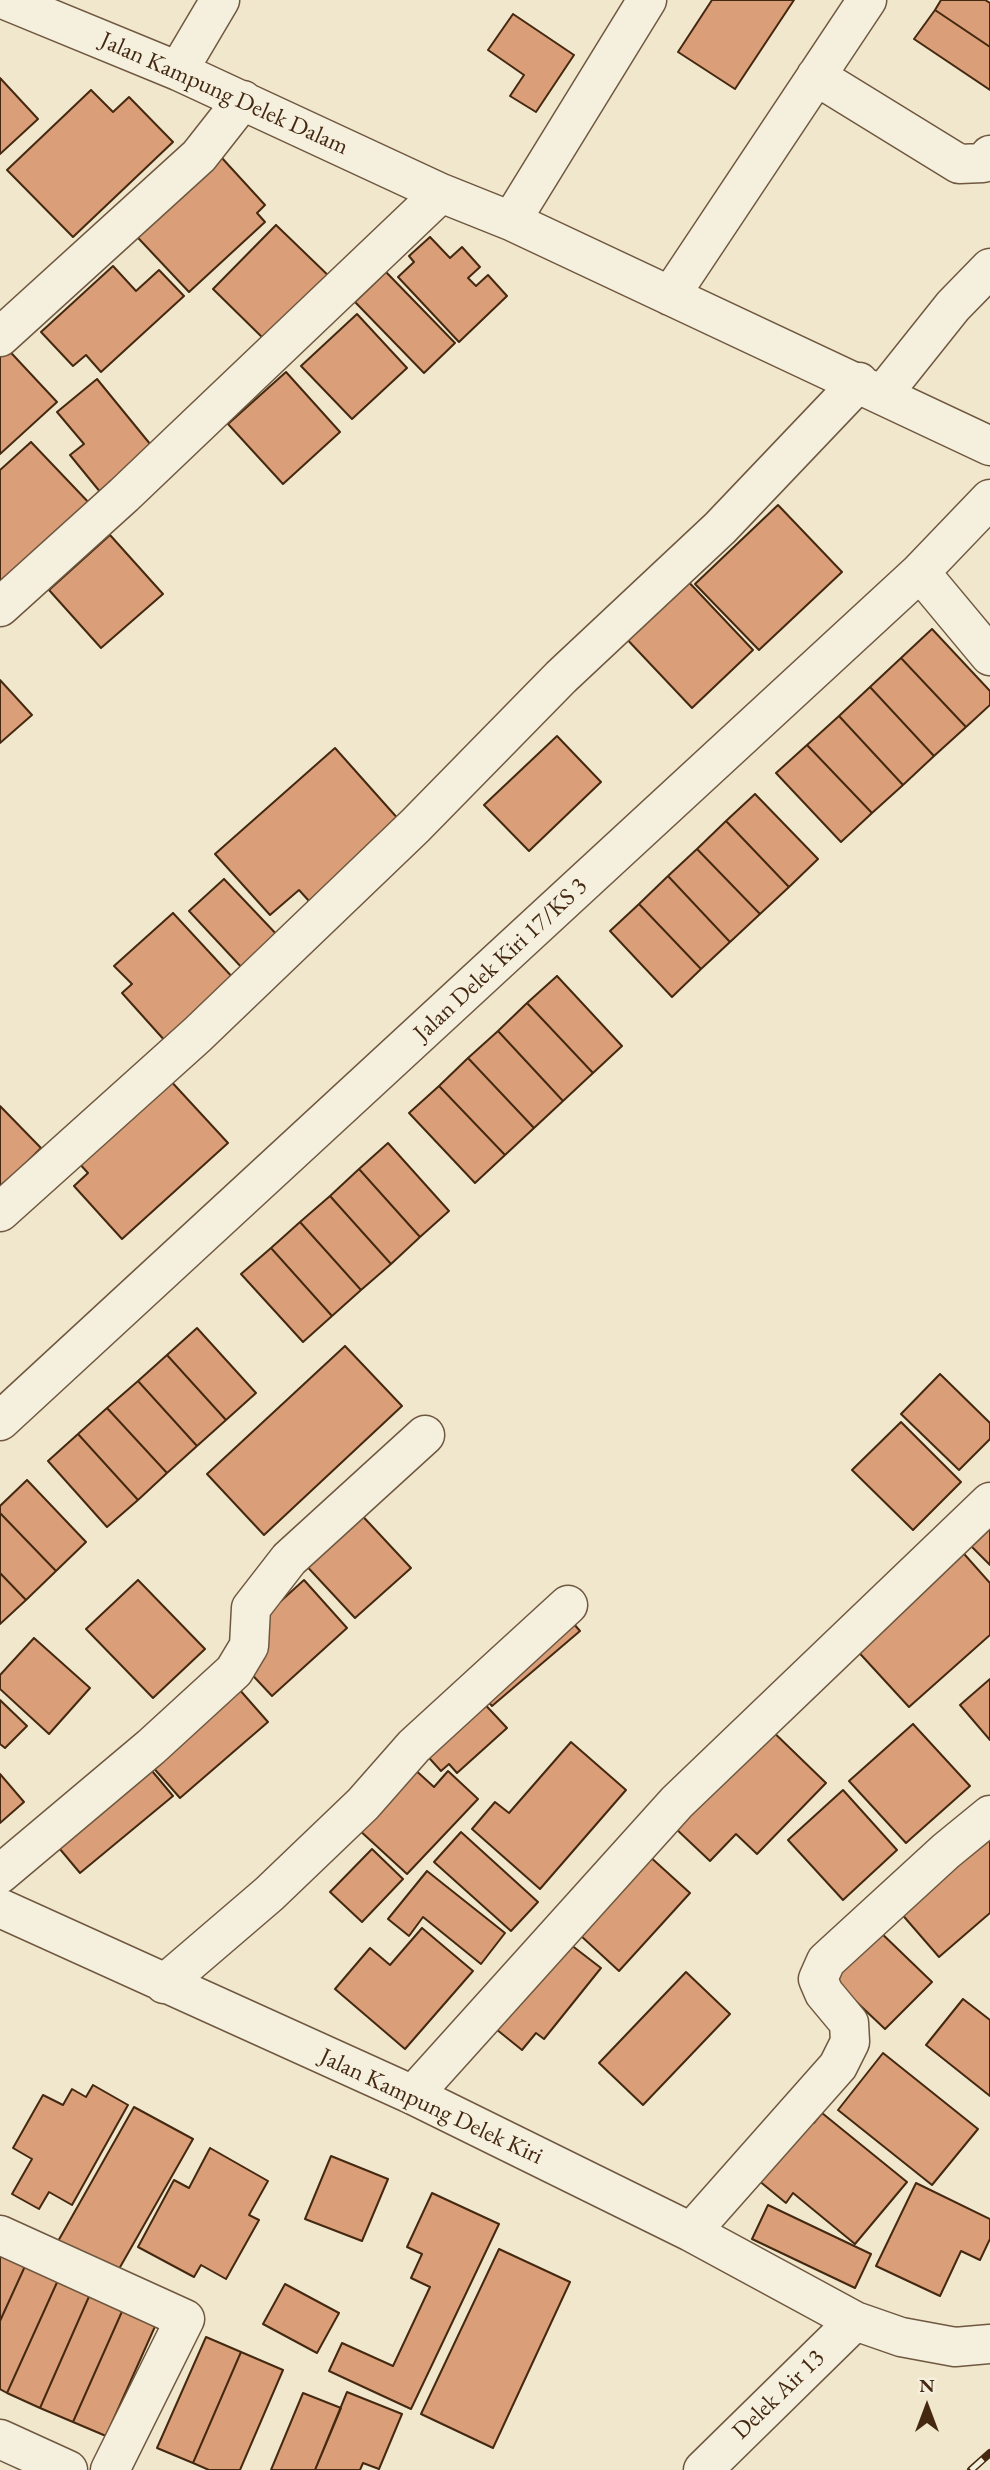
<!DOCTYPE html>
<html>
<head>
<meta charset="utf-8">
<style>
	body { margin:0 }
	#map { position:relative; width:990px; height:2470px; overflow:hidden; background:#f0e7cd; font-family:"EB Garamond",serif }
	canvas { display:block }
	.north { position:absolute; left:892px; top:2372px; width:70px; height:70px; -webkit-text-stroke:5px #f5efde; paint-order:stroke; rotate:0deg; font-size:19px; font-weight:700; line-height:28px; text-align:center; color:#442810 }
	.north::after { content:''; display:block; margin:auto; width:24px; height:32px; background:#442810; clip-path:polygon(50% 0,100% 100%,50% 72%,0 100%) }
</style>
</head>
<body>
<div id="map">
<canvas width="990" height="2470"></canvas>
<div class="north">N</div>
</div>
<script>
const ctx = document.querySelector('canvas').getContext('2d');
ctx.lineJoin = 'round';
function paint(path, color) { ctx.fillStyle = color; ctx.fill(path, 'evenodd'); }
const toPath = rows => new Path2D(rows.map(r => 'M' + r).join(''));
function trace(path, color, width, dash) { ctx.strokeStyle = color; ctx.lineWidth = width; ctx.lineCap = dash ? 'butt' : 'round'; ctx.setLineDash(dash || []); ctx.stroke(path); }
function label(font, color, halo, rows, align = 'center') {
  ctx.font = font + ' "EB Garamond",serif'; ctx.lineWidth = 5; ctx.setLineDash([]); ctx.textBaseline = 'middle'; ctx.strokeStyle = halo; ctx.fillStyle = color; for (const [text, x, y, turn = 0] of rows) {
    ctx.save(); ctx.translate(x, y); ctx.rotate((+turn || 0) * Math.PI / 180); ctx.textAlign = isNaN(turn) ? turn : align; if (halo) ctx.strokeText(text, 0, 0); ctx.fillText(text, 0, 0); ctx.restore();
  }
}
const building = toPath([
	[712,0,794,0,735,89,678,52,712,0],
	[941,0,985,0,990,3,990,47,935,10,941,0],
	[935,10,990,47,990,90,914,39,935,10],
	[513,14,574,55,536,112,510,96,524,75,488,50,513,14],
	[0,78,38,119,0,154,0,78],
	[91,90,113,112,129,97,173,142,73,237,7,170,91,90],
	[211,146,265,205,257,213,265,222,189,292,125,224,211,146],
	[276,225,334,281,270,345,213,289,276,225],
	[430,237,450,258,462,247,480,267,468,278,476,286,488,275,507,296,459,342,398,277,414,262,409,256,430,237],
	[113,266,136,291,159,270,184,296,101,372,86,355,73,366,41,332,113,266],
	[386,272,455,343,424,373,355,302,386,272],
	[357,314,407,368,352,419,301,366,357,314],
	[0,341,57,402,0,454,0,341],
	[286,372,340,432,283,484,228,424,286,372],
	[97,379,155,450,101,493,70,455,84,444,57,412,97,379],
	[31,442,92,506,0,592,0,470,31,442],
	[778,505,842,572,759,650,695,584,778,505],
	[110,535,163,594,101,648,49,590,110,535],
	[683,576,753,650,692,708,622,634,683,576],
	[932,629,990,691,990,705,966,727,901,658,932,629],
	[901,658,966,727,934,756,870,687,901,658],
	[0,680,32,715,0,743,0,680],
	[870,687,934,756,903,785,839,716,870,687],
	[839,716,903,785,872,813,807,745,839,716],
	[557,736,601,782,529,851,484,805,557,736],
	[807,745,872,813,841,842,776,773,807,745],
	[335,748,400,821,309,901,299,890,270,915,215,854,335,748],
	[755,794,818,859,789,887,726,821,755,794],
	[726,821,789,887,760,914,697,849,726,821],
	[697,849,760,914,730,942,668,876,697,849],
	[668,876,730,942,701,969,639,904,668,876],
	[224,879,280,938,244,970,189,911,224,879],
	[639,904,701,969,672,997,610,931,639,904],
	[173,913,235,980,166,1042,122,993,132,984,114,966,173,913],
	[557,976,622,1046,593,1073,527,1003,557,976],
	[527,1003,593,1073,563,1101,498,1031,527,1003],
	[498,1031,563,1101,534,1128,468,1058,498,1031],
	[468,1058,534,1128,505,1155,439,1086,468,1058],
	[168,1078,228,1143,122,1239,74,1186,88,1173,77,1161,168,1078],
	[439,1086,505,1155,475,1183,409,1113,439,1086],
	[0,1106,41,1148,0,1189,0,1106],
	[388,1143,449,1211,420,1237,359,1169,388,1143],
	[359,1169,420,1237,391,1264,330,1196,359,1169],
	[330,1196,391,1264,361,1290,300,1222,330,1196],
	[300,1222,361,1290,332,1316,271,1248,300,1222],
	[271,1248,332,1316,303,1342,241,1274,271,1248],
	[197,1328,256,1393,226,1420,167,1355,197,1328],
	[345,1346,402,1406,264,1535,207,1474,345,1346],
	[167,1355,226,1420,197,1446,138,1381,167,1355],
	[940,1374,990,1423,990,1439,959,1470,901,1414,940,1374],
	[138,1381,197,1446,167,1473,107,1408,138,1381],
	[107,1408,167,1473,138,1500,78,1434,107,1408],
	[901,1422,961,1482,913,1530,852,1470,901,1422],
	[78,1434,138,1500,107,1527,48,1461,78,1434],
	[27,1480,86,1542,56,1571,0,1513,0,1506,27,1480],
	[342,1494,411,1568,355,1618,287,1545,342,1494],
	[990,1495,990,1565,955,1530,990,1495],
	[0,1513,56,1571,26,1600,0,1573,0,1513],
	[949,1537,990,1583,990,1635,909,1707,841,1633,949,1537],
	[0,1573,26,1600,0,1624,0,1573],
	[138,1580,205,1649,153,1698,86,1629,138,1580],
	[304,1580,347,1628,272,1696,228,1649,304,1580],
	[554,1601,580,1631,492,1706,466,1676,554,1601],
	[34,1638,90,1688,49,1734,0,1689,0,1675,34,1638],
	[224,1672,268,1722,180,1798,136,1748,224,1672],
	[461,1679,507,1728,457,1773,449,1764,441,1771,421,1749,461,1679],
	[990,1679,990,1740,960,1705,990,1679],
	[0,1700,27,1726,5,1748,0,1744,0,1700],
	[763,1722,826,1783,757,1854,736,1834,710,1861,674,1827,763,1722],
	[913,1724,970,1786,906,1843,849,1781,913,1724],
	[571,1742,626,1790,540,1889,472,1829,495,1802,509,1813,571,1742],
	[401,1757,434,1787,448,1771,478,1799,407,1874,345,1817,401,1757],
	[142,1759,173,1796,80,1873,49,1836,142,1759],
	[0,1774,24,1802,0,1823,0,1774],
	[843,1790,897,1850,843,1900,788,1840,843,1790],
	[461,1832,538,1902,511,1931,434,1862,461,1832],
	[990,1835,990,1913,939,1957,893,1904,990,1835],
	[637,1845,690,1893,619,1971,580,1935,637,1845],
	[372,1849,403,1879,362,1922,330,1892,372,1849],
	[427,1871,505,1933,481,1964,423,1917,409,1936,388,1919,427,1871],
	[422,1928,473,1971,405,2049,335,1989,370,1948,390,1965,422,1928],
	[876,1928,932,1982,885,2029,829,1976,876,1928],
	[562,1938,601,1968,544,2039,536,2033,522,2050,491,2025,562,1938],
	[686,1972,730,2014,643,2105,599,2063,686,1972],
	[963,1999,990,2020,990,2096,926,2045,963,1999],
	[883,2053,978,2129,932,2185,838,2110,883,2053],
	[93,2085,128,2105,72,2205,49,2192,39,2209,12,2194,32,2159,13,2148,43,2095,63,2105,72,2089,86,2097,93,2085],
	[134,2107,193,2139,115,2276,57,2243,134,2107],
	[822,2113,907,2182,855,2244,793,2193,786,2203,752,2175,803,2114,814,2123,822,2113],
	[210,2148,268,2181,249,2215,259,2220,226,2279,201,2265,194,2277,138,2247,174,2180,189,2188,210,2148],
	[331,2156,388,2179,362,2241,305,2219,331,2156],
	[916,2183,990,2219,990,2239,980,2260,961,2251,940,2296,876,2266,916,2183],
	[432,2193,499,2224,411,2409,329,2371,342,2343,393,2366,430,2287,411,2278,422,2254,407,2247,432,2193],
	[768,2205,871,2254,855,2288,752,2239,768,2205],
	[499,2249,570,2282,493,2448,421,2414,499,2249],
	[0,2252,26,2264,0,2321,0,2252],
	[26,2264,59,2278,7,2393,0,2389,0,2321,26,2264],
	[59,2278,91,2292,40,2408,7,2393,59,2278],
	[285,2284,339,2313,317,2353,263,2324,285,2284],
	[91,2292,124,2307,73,2422,40,2408,91,2292],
	[124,2307,157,2322,106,2436,73,2422,124,2307],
	[206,2337,241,2352,193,2463,157,2448,206,2337],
	[241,2352,283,2370,240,2470,209,2470,193,2463,241,2352],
	[347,2392,402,2414,379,2469,363,2463,360,2470,315,2470,347,2392],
	[303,2393,341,2408,315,2470,271,2470,303,2393]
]);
paint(building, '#da9f79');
trace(building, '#442810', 2);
const minor = toPath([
	[5,0,178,71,441,193,511,221,990,446],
	[178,71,220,0],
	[816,76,959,164,983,163,990,155],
	[511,221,647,0],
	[670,296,867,0],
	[0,337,199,156,243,100],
	[882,395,953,306,990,268],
	[920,572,990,499],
	[0,607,124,495,441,193],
	[0,1212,197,1035,415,826,561,677,720,528,859,382],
	[0,1421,920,572,990,656],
	[0,1874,151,1747,234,1671,249,1646,251,1608,289,1559,425,1435],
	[0,1908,413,2095,691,2232,855,2321,901,2337,955,2347,990,2344],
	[164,1984,269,1894,363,1804,414,1746,568,1605],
	[413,2095,677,1802,990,1502],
	[691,2232,838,2066,850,2042,849,2023,824,1993,818,1979,826,1961,946,1851,990,1815],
	[0,2235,185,2319,110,2470],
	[0,2439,68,2470],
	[703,2470,855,2321]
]);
trace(minor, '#6f583f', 41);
trace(minor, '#f5efde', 38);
const rail = toPath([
	[971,2470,990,2453]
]);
trace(rail, '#442810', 8);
trace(rail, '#f5efde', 5, [16]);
label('24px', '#442810', '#f5efde', [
	["Jalan Kampung Delek Dalam",224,94,24],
	["Jalan Delek Kiri 17/KS 3",501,960,-43],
	["Jalan Kampung Delek Kiri",431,2107,25],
	["Delek Air 13",779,2395,-44]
]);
</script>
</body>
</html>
